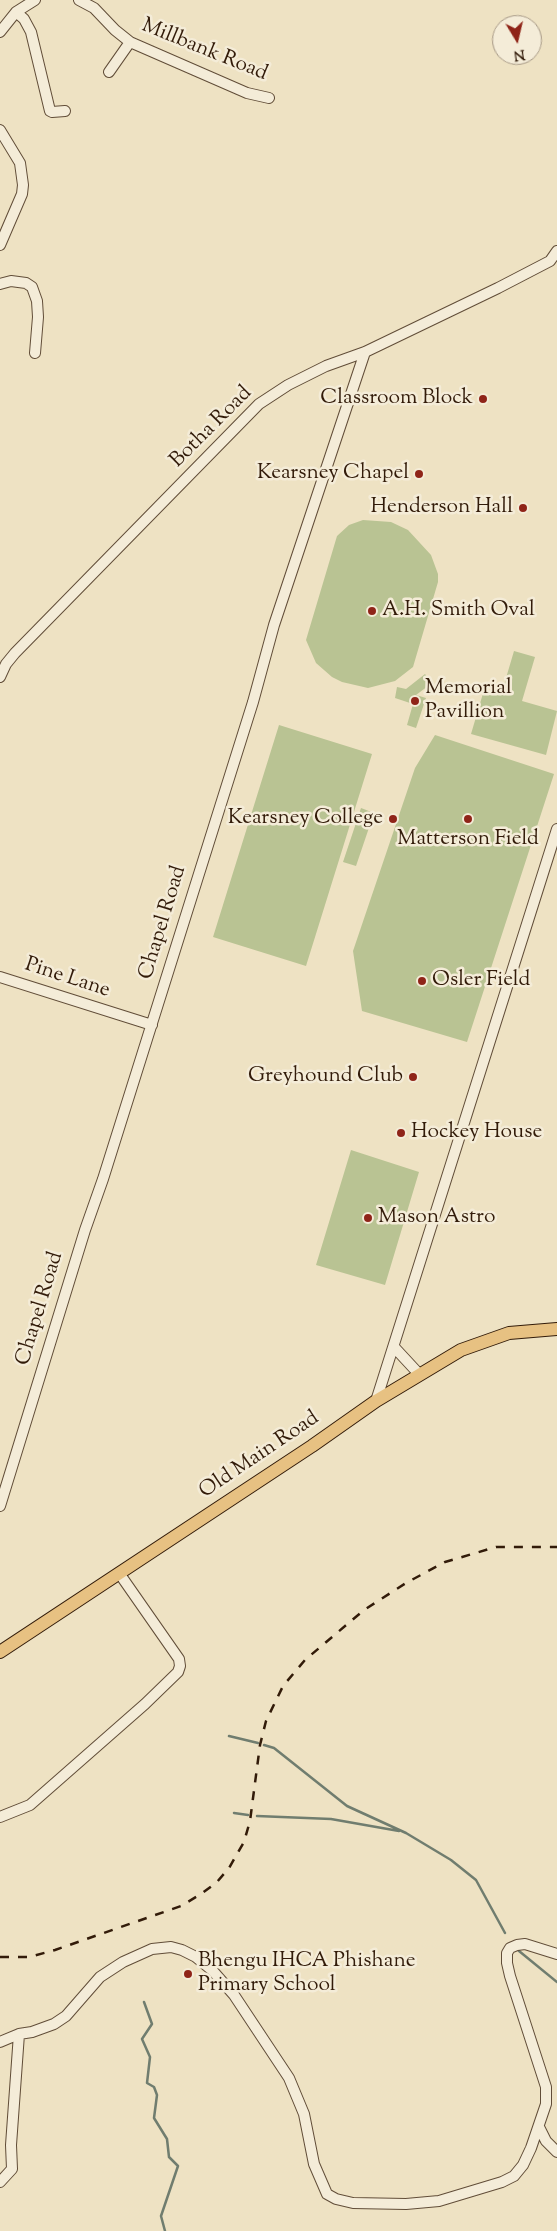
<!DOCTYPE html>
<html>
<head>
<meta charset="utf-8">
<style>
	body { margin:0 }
	#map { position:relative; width:557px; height:2231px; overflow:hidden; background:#eee2c3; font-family:"Sorts Mill Goudy",serif }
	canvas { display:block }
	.north { position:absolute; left:492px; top:15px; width:50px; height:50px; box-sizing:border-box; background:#f4ecd8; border:1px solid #a69885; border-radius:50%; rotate:171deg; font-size:14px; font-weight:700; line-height:20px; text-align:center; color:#321b09 }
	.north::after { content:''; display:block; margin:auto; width:18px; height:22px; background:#8f2418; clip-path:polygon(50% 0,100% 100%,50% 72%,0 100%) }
</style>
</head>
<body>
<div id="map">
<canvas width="557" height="2231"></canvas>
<div class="north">N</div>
</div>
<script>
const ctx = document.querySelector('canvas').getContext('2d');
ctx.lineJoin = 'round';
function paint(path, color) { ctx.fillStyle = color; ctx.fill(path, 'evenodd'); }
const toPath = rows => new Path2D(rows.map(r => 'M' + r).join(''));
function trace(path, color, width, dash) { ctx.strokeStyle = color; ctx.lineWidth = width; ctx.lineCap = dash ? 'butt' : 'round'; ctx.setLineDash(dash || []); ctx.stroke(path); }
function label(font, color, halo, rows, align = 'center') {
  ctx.font = font + ' "Sorts Mill Goudy",serif'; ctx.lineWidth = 5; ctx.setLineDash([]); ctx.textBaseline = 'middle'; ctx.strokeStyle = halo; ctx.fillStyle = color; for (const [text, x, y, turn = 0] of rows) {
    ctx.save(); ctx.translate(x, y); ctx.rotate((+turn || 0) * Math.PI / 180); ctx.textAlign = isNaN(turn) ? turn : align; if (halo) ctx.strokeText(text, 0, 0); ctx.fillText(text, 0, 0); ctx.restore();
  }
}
paint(toPath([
	[363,520,391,522,408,530,431,555,438,574,438,582,413,667,395,681,368,688,342,682,332,677,316,663,306,640,337,536,349,525],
	[514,651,535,657,522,701,557,711,546,755,471,734,484,690,501,695],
	[425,674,432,683,416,695,426,698,416,728,407,725,413,704,395,698,397,687,406,689],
	[279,725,372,754,306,966,213,937],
	[435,735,554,774,467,1042,362,1011,353,951,415,768],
	[361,808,374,813,356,866,343,862],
	[351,1150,419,1172,385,1285,316,1265]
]), '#b9c393');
trace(toPath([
	[229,1736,258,1743],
	[264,1745,274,1748,347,1806,406,1833,451,1860,476,1880,505,1933],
	[234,1813,248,1815],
	[257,1816,331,1819,399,1831],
	[519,1951,557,1982],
	[144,2002,152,2024,142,2039,150,2057,147,2083,154,2087,157,2095,154,2118,167,2139,169,2157,178,2166,161,2216,165,2231]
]), '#707d6f', 2.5);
const minor = toPath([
	[79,0,94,8,115,30,130,42,247,93,269,98],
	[16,12,24,19,31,32,50,111,52,112,65,111],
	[0,32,16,12,35,0],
	[109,72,130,42],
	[0,130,20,163,23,185,22,194,0,245],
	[0,284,11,281,26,283,32,287,37,301,38,317,35,353],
	[0,677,6,664,15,653,259,404,288,385,326,366,365,352,498,288,550,261,557,251],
	[0,977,152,1025],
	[394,1347,419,1374],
	[376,1401,557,829],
	[0,1506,85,1230,103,1179,253,702,274,625,365,352],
	[0,1817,30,1805,145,1704,178,1672,180,1666,179,1659,119,1573],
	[0,2042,19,2034,32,2032,54,2024,66,2016,100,1977,123,1962,152,1949,171,1947,182,1950,196,1957,212,1970,234,1995,289,2078,304,2114,314,2164,327,2194,336,2199,353,2203,406,2204,439,2201,502,2182,514,2176,523,2165,531,2148,546,2104,546,2087,510,1976,507,1963,507,1953,510,1948,517,1945,525,1944,557,1954],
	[539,2127,546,2141,557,2152],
	[0,2182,12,2169,11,2145,19,2034]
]);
const major = toPath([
	[0,1652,312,1446,376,1401,461,1350,509,1333,557,1329]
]);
trace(minor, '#614d38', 12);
trace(major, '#321b09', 14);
trace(minor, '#f4ecd8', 10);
trace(major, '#e7c182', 12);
trace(toPath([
	[0,1957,29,1957,55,1950,181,1906,201,1894,217,1882,229,1868,244,1842,250,1821,260,1745,266,1721,283,1686,305,1660,364,1610,406,1583,445,1562,496,1547,557,1547]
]), '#321b09', 2.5, [9, 9]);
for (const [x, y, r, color] of [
	[483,399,5,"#8f2418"],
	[419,474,5,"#8f2418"],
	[523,508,5,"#8f2418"],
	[372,611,5,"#8f2418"],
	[415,701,5,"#8f2418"],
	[393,819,5,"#8f2418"],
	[468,819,5,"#8f2418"],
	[422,981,5,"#8f2418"],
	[413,1077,5,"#8f2418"],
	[401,1133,5,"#8f2418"],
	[368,1218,5,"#8f2418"],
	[188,1974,5,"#8f2418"]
]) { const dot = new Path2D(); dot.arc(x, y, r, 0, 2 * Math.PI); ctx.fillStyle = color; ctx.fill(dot); trace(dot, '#f4ecd8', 2); }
label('21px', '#321b09', '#f4ecd8', [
	["Millbank Road",204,51,22],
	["Botha Road",212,428,-45],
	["Chapel Road",164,923,-73],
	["Pine Lane",67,979,18],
	["Chapel Road",41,1309,-73],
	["Old Main Road",260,1456,-34]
]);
label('21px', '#321b09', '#f4ecd8', [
	["Classroom Block",473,399,"right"],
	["Kearsney Chapel",409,474,"right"],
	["Henderson Hall",513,508,"right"],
	["A.H. Smith Oval",382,611],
	["Memorial",425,689],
	["Pavillion",425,713],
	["Kearsney College",383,819,"right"],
	["Matterson Field",468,840,"center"],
	["Osler Field",432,981],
	["Greyhound Club",403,1077,"right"],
	["Hockey House",411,1133],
	["Mason Astro",378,1218],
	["Bhengu IHCA Phishane",198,1962],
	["Primary School",198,1986]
], 'left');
</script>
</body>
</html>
